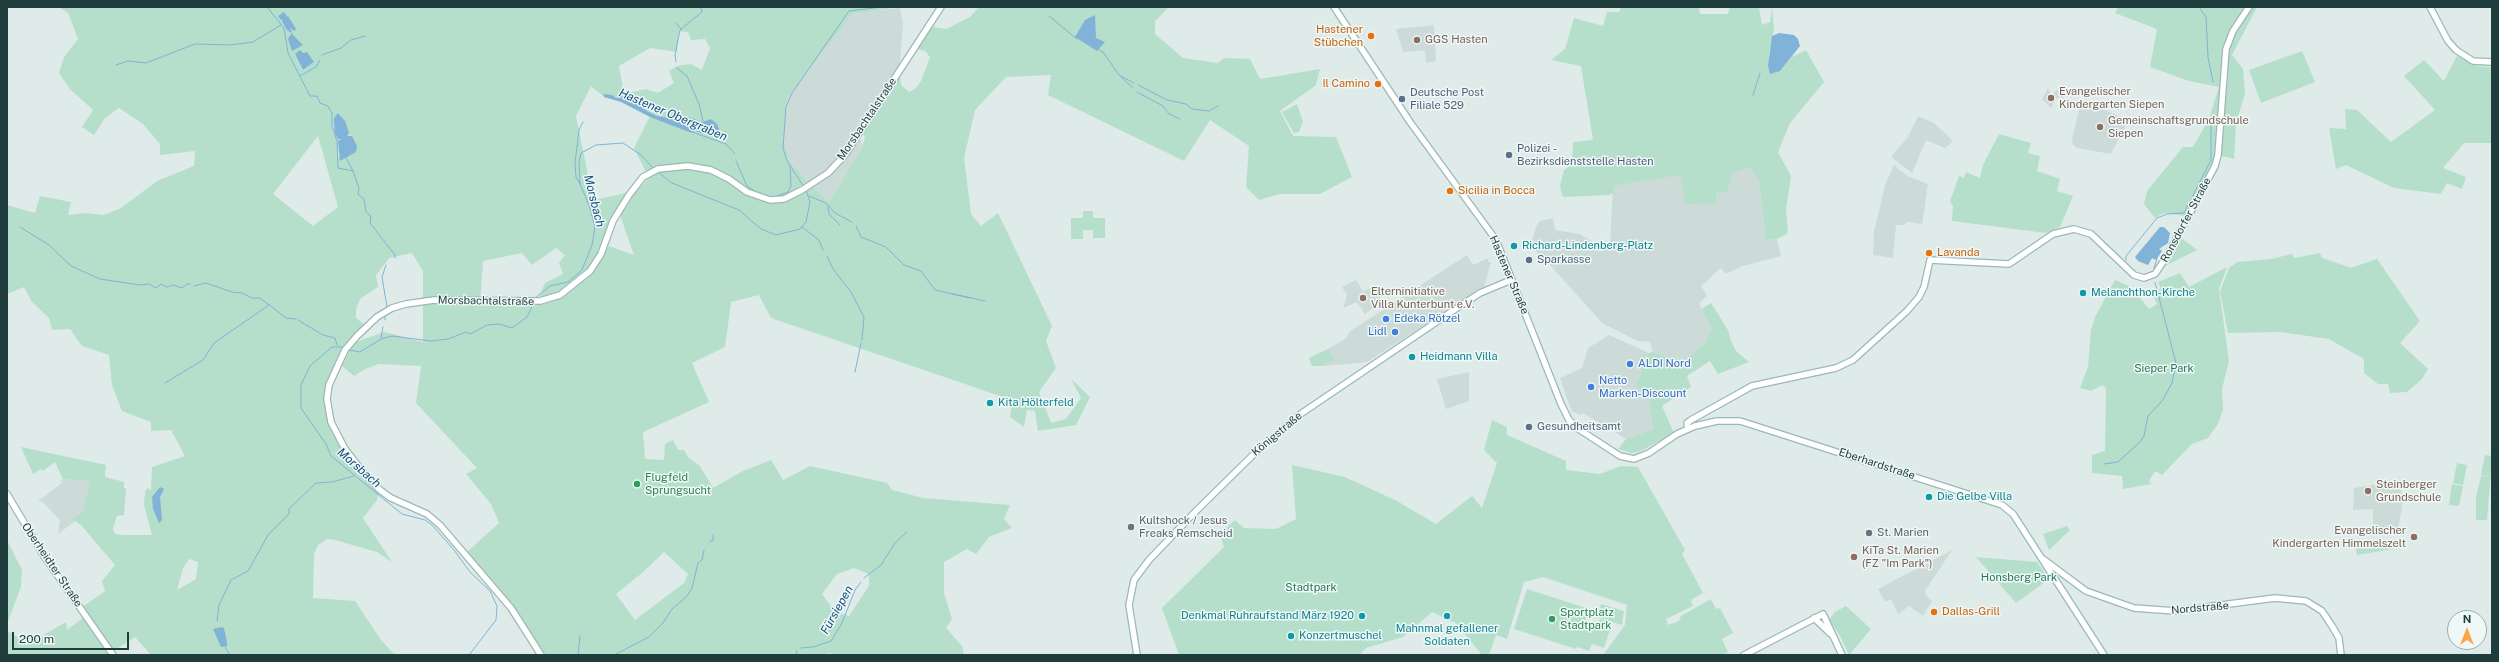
<!DOCTYPE html>
<html>
<head>
<meta charset="utf-8">
<style>
	body { margin:0 }
	#map { position:relative; width:2499px; height:662px; overflow:hidden; background:#deebe9; font-family:"Public Sans",sans-serif }
	canvas { display:block }
	.frame { position:absolute; inset:0; border:8px solid #1e3d3c; pointer-events:none }
	.north { position:absolute; left:2447px; top:610px; width:40px; height:40px; box-sizing:border-box; background:#eff8f6; border:1px solid #9badac; border-radius:50%; rotate:0deg; font-size:11px; font-weight:700; line-height:16px; text-align:center; color:#1e3d3c }
	.north::after { content:''; display:block; margin:auto; width:14px; height:18px; background:#ffa549; clip-path:polygon(50% 0,100% 100%,50% 72%,0 100%) }
	.scale { position:absolute; left:12px; top:632px; width:117px; height:18px; box-sizing:border-box; border:2px solid #1e3d3c; border-top:0; padding-left:5px; font-size:12px; line-height:14px; white-space:nowrap; color:#1e3d3c; -webkit-text-stroke:3px #eff8f6; paint-order:stroke }
</style>
</head>
<body>
<div id="map">
<canvas width="2499" height="662"></canvas>
<div class="frame"></div>
<div class="north">N</div>
<div class="scale">200 m</div>
</div>
<script>
const ctx = document.querySelector('canvas').getContext('2d');
ctx.lineJoin = 'round';
function paint(path, color) { ctx.fillStyle = color; ctx.fill(path, 'evenodd'); }
const toPath = rows => new Path2D(rows.map(r => 'M' + r).join(''));
function trace(path, color, width, dash) { ctx.strokeStyle = color; ctx.lineWidth = width; ctx.lineCap = dash ? 'butt' : 'round'; ctx.setLineDash(dash || []); ctx.stroke(path); }
function label(font, color, halo, rows, align = 'center') {
  ctx.font = font + ' "Public Sans",sans-serif'; ctx.lineWidth = 3; ctx.setLineDash([]); ctx.textBaseline = 'middle'; ctx.strokeStyle = halo; ctx.fillStyle = color; for (const [text, x, y, turn = 0] of rows) {
    ctx.save(); ctx.translate(x, y); ctx.rotate((+turn || 0) * Math.PI / 180); ctx.textAlign = isNaN(turn) ? turn : align; if (halo) ctx.strokeText(text, 0, 0); ctx.fillText(text, 0, 0); ctx.restore();
  }
}
paint(toPath([
	[900,8,903,23,900,63,857,127,862,144,860,151,829,202,789,161,783,138,788,97,852,13],
	[1434,25,1436,61,1426,63,1425,50,1403,52,1396,29],
	[2048,88,2051,95,2057,90,2065,95,2063,98,2060,97,2055,100,2051,108,2042,99],
	[2081,102,2110,112,2128,121,2111,154,2077,148,2073,145,2072,139],
	[1918,116,1934,123,1953,141,1945,148,1926,140,1912,173,1891,157,1908,137],
	[1894,165,1907,176,1928,184,1922,224,1906,222,1905,225,1896,225,1893,258,1873,255,1874,232,1885,185],
	[1750,167,1759,181,1766,240,1777,239,1781,256,1743,266,1726,274,1721,268,1701,286,1707,296,1699,303,1712,329,1705,343,1687,358,1674,359,1653,352,1650,342,1638,341,1602,323,1542,256,1530,247,1536,227,1540,221,1553,218,1555,230,1580,234,1598,245,1610,246,1613,186,1681,175,1717,203,1716,194,1727,192,1732,174],
	[1467,255,1473,265,1489,258,1488,262,1491,262,1484,287,1367,362,1324,366,1326,363,1335,361,1328,349,1347,338,1349,332],
	[1356,280,1363,291,1374,287,1382,301,1365,314,1357,302,1343,308,1347,295,1342,287],
	[1609,335,1649,353,1635,387,1649,394,1653,429,1626,439,1583,413,1581,415,1571,411,1572,409,1570,407,1560,378,1582,368,1588,348],
	[1469,372,1469,401,1446,409,1437,379],
	[63,479,90,481,83,511,72,519,75,521,58,534,60,520,43,502,38,501,62,483,60,481],
	[2401,480,2402,508,2398,529,2373,527,2373,509,2353,510,2354,488],
	[1952,550,1925,591,1926,595,1932,601,1923,616,1909,606,1898,614,1891,599,1885,602,1878,589]
]), '#ccdbd8');
paint(toPath([
	[59,7,900,7,852,14,788,97,783,138,789,161,808,181,788,194,793,199,813,186,829,202,860,151,865,139,863,131,900,76,901,85,909,92,915,89,921,81,930,57,925,51,917,49,932,27,946,29,970,17,979,7,1169,7,1155,21,1155,34,1183,58,1218,63,1224,58,1250,59,1260,79,1320,69,1316,85,1280,111,1293,136,1336,137,1352,177,1320,194,1280,194,1259,200,1246,187,1249,146,1210,120,1184,161,1048,95,1051,75,1006,77,975,110,964,158,971,214,981,226,998,213,1052,326,1046,341,1056,368,1039,392,1051,423,1066,419,1081,398,1071,379,1090,397,1076,425,1038,431,1035,411,1027,410,1024,427,1010,417,1012,400,771,318,759,295,731,302,725,347,692,363,709,402,643,432,645,459,664,460,665,444,673,440,678,450,684,450,689,458,700,466,713,488,741,472,771,460,783,480,810,466,887,483,892,490,923,498,1010,505,1004,519,1012,528,989,537,976,554,967,549,944,562,944,593,952,619,946,628,962,646,964,655,839,655,828,653,826,655,542,655,513,607,466,553,499,523,491,504,466,474,477,468,416,403,421,366,379,364,365,369,354,376,342,366,353,343,384,332,423,342,423,271,412,253,389,258,376,275,378,287,360,299,356,309,356,318,365,325,359,331,328,385,333,430,379,491,377,500,363,518,392,562,377,552,335,540,327,539,318,545,314,554,313,598,355,601,381,640,395,655,151,655,135,637,107,655,7,655,7,631,21,639,40,637,66,622,67,630,88,614,84,606,105,591,102,581,115,565,81,525,72,519,83,511,90,481,63,479,55,462,43,471,41,469,33,474,21,447,106,465,105,477,124,482,124,488,126,488,124,515,117,516,113,528,115,534,122,535,152,535,144,505,145,492,147,488,151,490,152,467,185,456,171,430,151,431,151,422,122,411,112,385,109,355,82,346,70,329,52,330,49,318,32,302,24,287,7,294,7,205,35,213,40,196,71,202,68,215,85,213,104,215,121,208,157,181,194,166,195,151,160,155,160,144,143,124,119,108,105,118,94,135,82,127,93,110,70,89,59,73,64,57,78,39,68,13],
	[679,31,688,32,691,40,705,39,710,48,702,70,691,64,677,66,669,71,674,83,658,93,646,89,624,94,619,66,650,48,677,52],
	[303,53,314,62,303,70,295,54],
	[591,86,602,95,616,98,626,94,647,111,657,116,682,120,688,117,702,122,711,119,721,131,717,136,705,135,695,131,693,133,650,116,634,148,649,178,637,191,593,200,576,116],
	[340,114,349,133,346,137,351,135,355,143,338,157,339,141,343,139,335,134,334,118],
	[318,136,338,207,313,226,273,194],
	[619,215,620,215,634,255,606,245],
	[556,248,565,255,559,263,563,274,545,283,536,304,480,304,483,261,522,253,532,265],
	[664,552,688,574,684,583,635,620,616,594,642,573],
	[189,559,198,562,196,579,177,590,183,568],
	[854,568,869,574,869,586,849,616,835,612,822,594,837,574],
	[1621,7,1699,7,1700,14,1728,14,1730,7,1759,7,1762,25,1770,22,1772,7,1774,29,1769,54,1780,71,1792,57,1806,50,1824,82,1790,123,1778,152,1791,176,1786,209,1788,233,1777,239,1766,240,1759,181,1750,167,1732,174,1727,192,1716,194,1717,203,1685,204,1681,175,1614,186,1613,193,1609,195,1563,197,1560,186,1564,170,1572,164,1573,142,1593,140,1581,66,1551,60,1565,49,1574,18,1603,26,1607,12,1619,12],
	[2118,7,2257,7,2232,55,2243,69,2245,94,2236,123,2234,159,2218,155,2186,216,2164,213,2155,218,2144,204,2147,191,2183,147,2193,147,2209,119,2219,87,2189,81,2150,67,2157,29,2115,13],
	[2302,51,2315,82,2261,103,2249,70],
	[2457,56,2477,66,2492,67,2492,143,2464,143,2443,168,2466,177,2462,189,2447,183,2441,194,2394,188,2346,165,2336,169,2329,128,2346,129,2345,109,2357,110,2391,142,2435,110,2404,76,2424,60,2444,81],
	[1297,104,1303,122,1299,132,1294,133,1282,112],
	[1999,134,2031,143,2028,153,2040,156,2037,171,2060,179,2057,191,2073,196,2060,227,2046,233,1952,221,1953,207,1950,201,1959,176,1964,178,1966,172,1980,178,1983,165],
	[1083,211,1093,211,1093,218,1105,218,1105,238,1093,238,1093,230,1083,230,1083,239,1071,239,1071,218,1083,218],
	[2180,237,2197,250,2165,266,2172,253],
	[2320,253,2322,258,2351,268,2377,259,2420,321,2400,343,2428,369,2422,379,2407,392,2390,393,2388,384,2378,384,2364,373,2364,359,2329,339,2280,332,2228,333,2220,291,2229,268,2237,262,2271,259,2292,254,2294,258],
	[2227,267,2219,289,2229,361,2222,389,2223,410,2218,424,2208,438,2192,444,2162,475,2155,471,2149,481,2152,484,2123,489,2122,476,2092,473,2092,455,2105,451,2106,388,2102,385,2091,391,2080,388,2088,367,2091,330,2095,317,2115,280,2131,287,2149,309,2157,304,2151,291,2161,289,2158,282,2180,273,2189,287],
	[1711,303,1728,330,1731,341,1736,351,1749,362,1718,374,1710,361,1687,376,1691,387,1662,406,1674,433,1639,452,1631,453,1618,449,1626,439,1653,429,1649,394,1635,387,1649,353,1653,352,1674,359,1687,358,1705,343,1712,329,1702,309],
	[1328,349,1336,361,1326,363,1324,366,1312,366,1309,358],
	[1492,420,1507,427,1507,435,1566,461,1566,470,1600,474,1621,466,1638,467,1685,550,1682,554,1703,593,1691,600,1693,606,1666,619,1668,625,1679,621,1681,616,1711,599,1716,609,1720,608,1733,633,1722,639,1728,652,1722,655,1603,655,1625,625,1627,605,1543,577,1524,582,1507,639,1496,635,1489,655,1482,655,1456,623,1432,612,1403,637,1366,648,1359,655,1179,655,1162,608,1224,547,1219,534,1235,520,1244,528,1276,529,1296,519,1292,465,1345,477,1397,501,1436,524,1472,496,1482,508,1497,463,1484,450],
	[2485,455,2492,456,2487,520,2476,520,2476,497,2481,476,2489,477,2481,475],
	[2457,463,2467,465,2463,485,2453,483],
	[2452,484,2463,486,2459,506,2449,505],
	[2067,526,2070,530,2049,550,2043,534],
	[7,540,22,570,21,587,7,624],
	[2395,540,2393,549,2357,555,2355,544],
	[1976,557,2037,562,2049,579,2016,603],
	[1527,589,1589,609,1579,640,1585,622,1598,626,1600,619,1612,623,1604,648,1592,644,1589,651,1577,647,1576,649,1514,629],
	[1601,604,1624,611,1622,625,1597,617],
	[1846,606,1871,629,1849,655,1840,636,1829,620,1835,612]
]), '#b5dfcb');
paint(toPath([
	[284,12,287,16,285,18,288,16,296,29,294,31,290,28,293,35,303,45,292,51,288,39,292,33,287,30,282,21,283,19,281,20,278,16],
	[1095,15,1096,38,1105,42,1097,51,1075,37,1085,20],
	[1779,33,1794,35,1798,39,1800,46,1780,71,1770,74,1768,66,1772,36],
	[300,50,303,53,307,52,314,62,303,70,295,54],
	[603,94,612,95,616,98,626,95,647,111,657,116,682,120,689,117,702,122,711,119,717,124,721,133,709,136,695,131,693,133,689,132,650,117,621,102,604,97],
	[338,113,345,121,349,133,347,136,352,136,357,146,356,152,340,161,338,141,342,139,338,139,335,134,334,122,334,118],
	[2160,227,2164,227,2170,233,2168,243,2159,249,2157,252,2159,249,2162,251,2156,260,2152,258,2148,265,2138,261,2135,257],
	[160,487,164,489,160,497,162,520,159,523,153,509,152,497],
	[221,627,224,628,227,642,227,646,221,647,213,629]
]), '#80b3d7');
trace(toPath([
	[267,7,284,28,288,53,310,96,317,96,320,103,328,106,332,113,332,126,337,141,338,168,353,171,359,188,358,194,364,199,366,212,371,216,370,223,395,255,395,258],
	[2199,7,2206,17,2208,57,2213,82],
	[1049,16,1077,39],
	[676,23,681,29],
	[1098,49,1103,52,1119,75,1134,83],
	[322,55,341,48,351,40,365,36],
	[676,62,675,55,680,30,702,12,701,7],
	[116,65,128,61,146,63,195,44,230,45,253,42,281,25],
	[677,68,687,76,699,104,703,121],
	[300,76,316,67,320,60],
	[1121,77,1133,88],
	[1138,85,1167,100,1186,104,1192,109,1209,111,1218,106],
	[1137,92,1163,106,1169,114,1180,119],
	[1753,95,1760,73],
	[692,132,726,144,735,154],
	[346,158,353,171],
	[736,161,747,186,758,193],
	[658,172,672,183,739,210,761,229,776,235,800,229,806,222,810,202,806,190],
	[580,184,576,177,575,163,579,130,583,122],
	[804,187,787,161,783,148,786,107,792,93,849,11,882,7],
	[766,196,774,197,788,192,791,186,790,167],
	[809,196,826,203,835,213,852,222],
	[828,206,829,214,840,225],
	[856,226,861,237,886,247,904,265,921,271,935,290,985,301],
	[20,227,49,245,71,266,100,279,140,285,149,284,156,288,161,284,167,287,173,285,182,288,187,284,190,284],
	[802,227,819,240,823,250],
	[827,256,833,269,851,292,864,317,862,340],
	[2126,260,2126,256,2157,218,2167,214,2184,213,2211,160,2211,117],
	[386,265,382,277,387,307],
	[2154,268,2157,259],
	[194,286,206,283,232,292,242,293,252,298,260,298,286,318,296,319],
	[952,294,971,298],
	[535,298,550,286,568,282,582,270,592,245,595,227,589,205,580,184,579,162,581,153,596,145,623,143,641,155,654,169],
	[298,320,323,335,335,338,337,345],
	[385,320,385,316],
	[381,338,383,327],
	[345,347,332,347,310,366,301,385,301,408,326,444,331,456,402,514,425,520,432,525,454,550,470,572,490,591,497,606,496,620,469,655],
	[349,350,360,352,381,339,392,336,431,341,448,339,466,332,470,334,487,325,499,324,512,328,527,317,534,303],
	[855,372,861,343],
	[165,383,203,360,214,343,269,305],
	[2104,464,2118,462,2140,442,2144,436,2148,416,2162,401,2172,383,2176,363,2155,282],
	[710,542,713,540,713,535],
	[864,578,881,565,895,543,907,532],
	[217,621,219,605,231,580,248,571,268,535,289,514,289,509,316,483,332,482,354,476],
	[225,647,230,655],
	[801,648,813,647,831,641,842,623,855,590,861,582],
	[796,654,797,651],
	[578,655,580,636],
	[614,655,649,637,663,623,672,609,687,596,692,588,698,563,702,560,704,550],
	[800,655,808,655]
]), '#80b3d7', 1);
const secondary = toPath([
	[1334,7,1410,122,1496,240,1561,404,1569,420,1577,428,1620,456,1634,459,1649,453,1677,434,1695,426,1717,421,1740,421,2002,505,2013,514,2104,655],
	[2430,7,2448,41,2456,50,2473,61,2492,62],
	[1688,429,1687,423,1691,420,1752,386,1836,368,1853,360,1907,311,1919,297,1924,287,1930,260,2009,264,2053,234,2074,229,2091,234,2134,275,2144,278,2155,274,2167,256,2215,166,2218,155,2226,49,2233,31,2249,7],
	[7,494,44,556,113,655],
	[2043,559,2086,591,2134,608,2175,611,2275,598,2306,601,2322,611,2332,626,2339,638,2341,655],
	[1814,618,1831,634],
	[541,655,511,608,440,525,427,514,391,498,380,490,362,471,345,449,331,422,327,399,329,385,345,350,357,336,377,317,392,308,406,304,434,300,540,301,560,295,590,271,601,254,613,221,629,195,643,177,658,169,688,166,711,170,729,179,747,192,770,200,784,199,802,190,828,173,844,156,941,7],
	[1137,655,1129,605,1134,580,1149,560,1193,514,1255,453,1302,413,1457,308,1480,293,1511,280],
	[1744,655,1823,614,1842,655]
]);
trace(secondary, '#9cb8b5', 8);
trace(secondary, '#fff', 5.5);
for (const [x, y, r, color] of [
	[1371,36,4,"#e8710a"],
	[1417,40,4,"#8d6e63"],
	[1378,84,4,"#e8710a"],
	[2051,98,4,"#8d6e63"],
	[1402,99,4,"#5c6f8a"],
	[2100,127,4,"#8d6e63"],
	[1509,155,4,"#5c6f8a"],
	[1450,191,4,"#e8710a"],
	[1514,246,4,"#0f9aa8"],
	[1929,253,4,"#e8710a"],
	[1529,260,4,"#5c6f8a"],
	[2083,293,4,"#0f9aa8"],
	[1363,298,4,"#8d6e63"],
	[1386,319,4,"#3f7fe0"],
	[1395,332,4,"#3f7fe0"],
	[1412,357,4,"#0f9aa8"],
	[1630,364,4,"#3f7fe0"],
	[1591,387,4,"#3f7fe0"],
	[990,403,4,"#0f9aa8"],
	[1529,427,4,"#5c6f8a"],
	[637,484,4,"#2e9e5b"],
	[2368,491,4,"#8d6e63"],
	[1929,497,4,"#0f9aa8"],
	[1131,527,4,"#6b7280"],
	[1869,533,4,"#6b7280"],
	[2414,537,4,"#8d6e63"],
	[1854,557,4,"#8d6e63"],
	[1934,612,4,"#e8710a"],
	[1362,616,4,"#0f9aa8"],
	[1447,616,4,"#0f9aa8"],
	[1552,619,4,"#2e9e5b"],
	[1291,636,4,"#0f9aa8"]
]) { const dot = new Path2D(); dot.arc(x, y, r, 0, 2 * Math.PI); ctx.fillStyle = color; ctx.fill(dot); trace(dot, '#eff8f6', 1.5); }
label('11px', '#c56008', '#eff8f6', [
	["Hastener",1363,30,"right"],
	["Stübchen",1363,43,"right"],
	["Il Camino",1370,84,"right"],
	["Sicilia in Bocca",1458,191],
	["Lavanda",1937,253],
	["Dallas-Grill",1942,612]
], 'left');
label('11px', '#785e54', '#eff8f6', [
	["GGS Hasten",1425,40],
	["Evangelischer",2059,92],
	["Kindergarten Siepen",2059,105],
	["Gemeinschaftsgrundschule",2108,121],
	["Siepen",2108,134],
	["Elterninitiative",1371,292],
	["Villa Kunterbunt e.V.",1371,305],
	["Steinberger",2376,485],
	["Grundschule",2376,498],
	["Evangelischer",2406,531,"right"],
	["Kindergarten Himmelszelt",2406,544,"right"],
	["KiTa St. Marien",1862,551],
	["(FZ \"Im Park\")",1862,564]
], 'left');
label('11px', '#4e5e75', '#eff8f6', [
	["Deutsche Post",1410,93],
	["Filiale 529",1410,106],
	["Polizei -",1517,149],
	["Bezirksdienststelle Hasten",1517,162],
	["Sparkasse",1537,260],
	["Gesundheitsamt",1537,427]
], 'left');
label('11px', '#1e3d3c', '#eff8f6', [
	["Morsbachtalstraße",867,119,-56],
	["Ronsdorfer Straße",2186,220,-62],
	["Hastener Straße",1509,275,67],
	["Morsbachtalstraße",486,301,1],
	["Königstraße",1277,434,-40],
	["Eberhardstraße",1877,464,18],
	["Oberheidter Straße",52,565,56],
	["Nordstraße",2200,608,-5]
]);
label('11px', '#0d838f', '#eff8f6', [
	["Richard-Lindenberg-Platz",1522,246],
	["Melanchthon-Kirche",2091,293],
	["Heidmann Villa",1420,357],
	["Kita Hölterfeld",998,403],
	["Die Gelbe Villa",1937,497],
	["Denkmal Ruhraufstand März 1920",1354,616,"right"],
	["Mahnmal gefallener",1447,629,"center"],
	["Soldaten",1447,642,"center"],
	["Konzertmuschel",1299,636]
], 'left');
label('11px', '#366cbe', '#eff8f6', [
	["Edeka Rötzel",1394,319],
	["Lidl",1387,332,"right"],
	["ALDI Nord",1638,364],
	["Netto",1599,381],
	["Marken-Discount",1599,394]
], 'left');
label('11px', '#25775a', '#eff8f6', [
	["Sieper Park",2164,369],
	["Honsberg Park",2019,578],
	["Stadtpark",1311,588]
]);
label('11px', '#27864d', '#eff8f6', [
	["Flugfeld",645,478],
	["Sprungsucht",645,491],
	["Sportplatz",1560,613],
	["Stadtpark",1560,626]
], 'left');
label('11px', '#5b616d', '#eff8f6', [
	["Kultshock / Jesus",1139,521],
	["Freaks Remscheid",1139,534],
	["St. Marien",1877,533]
], 'left');
label('italic 12px', '#13507e', '#eff8f6', [
	["Hastener Obergraben",673,115,23],
	["Morsbach",594,201,76],
	["Morsbach",359,468,41],
	["Fürsiepen",837,610,-61]
]);
</script>
</body>
</html>
